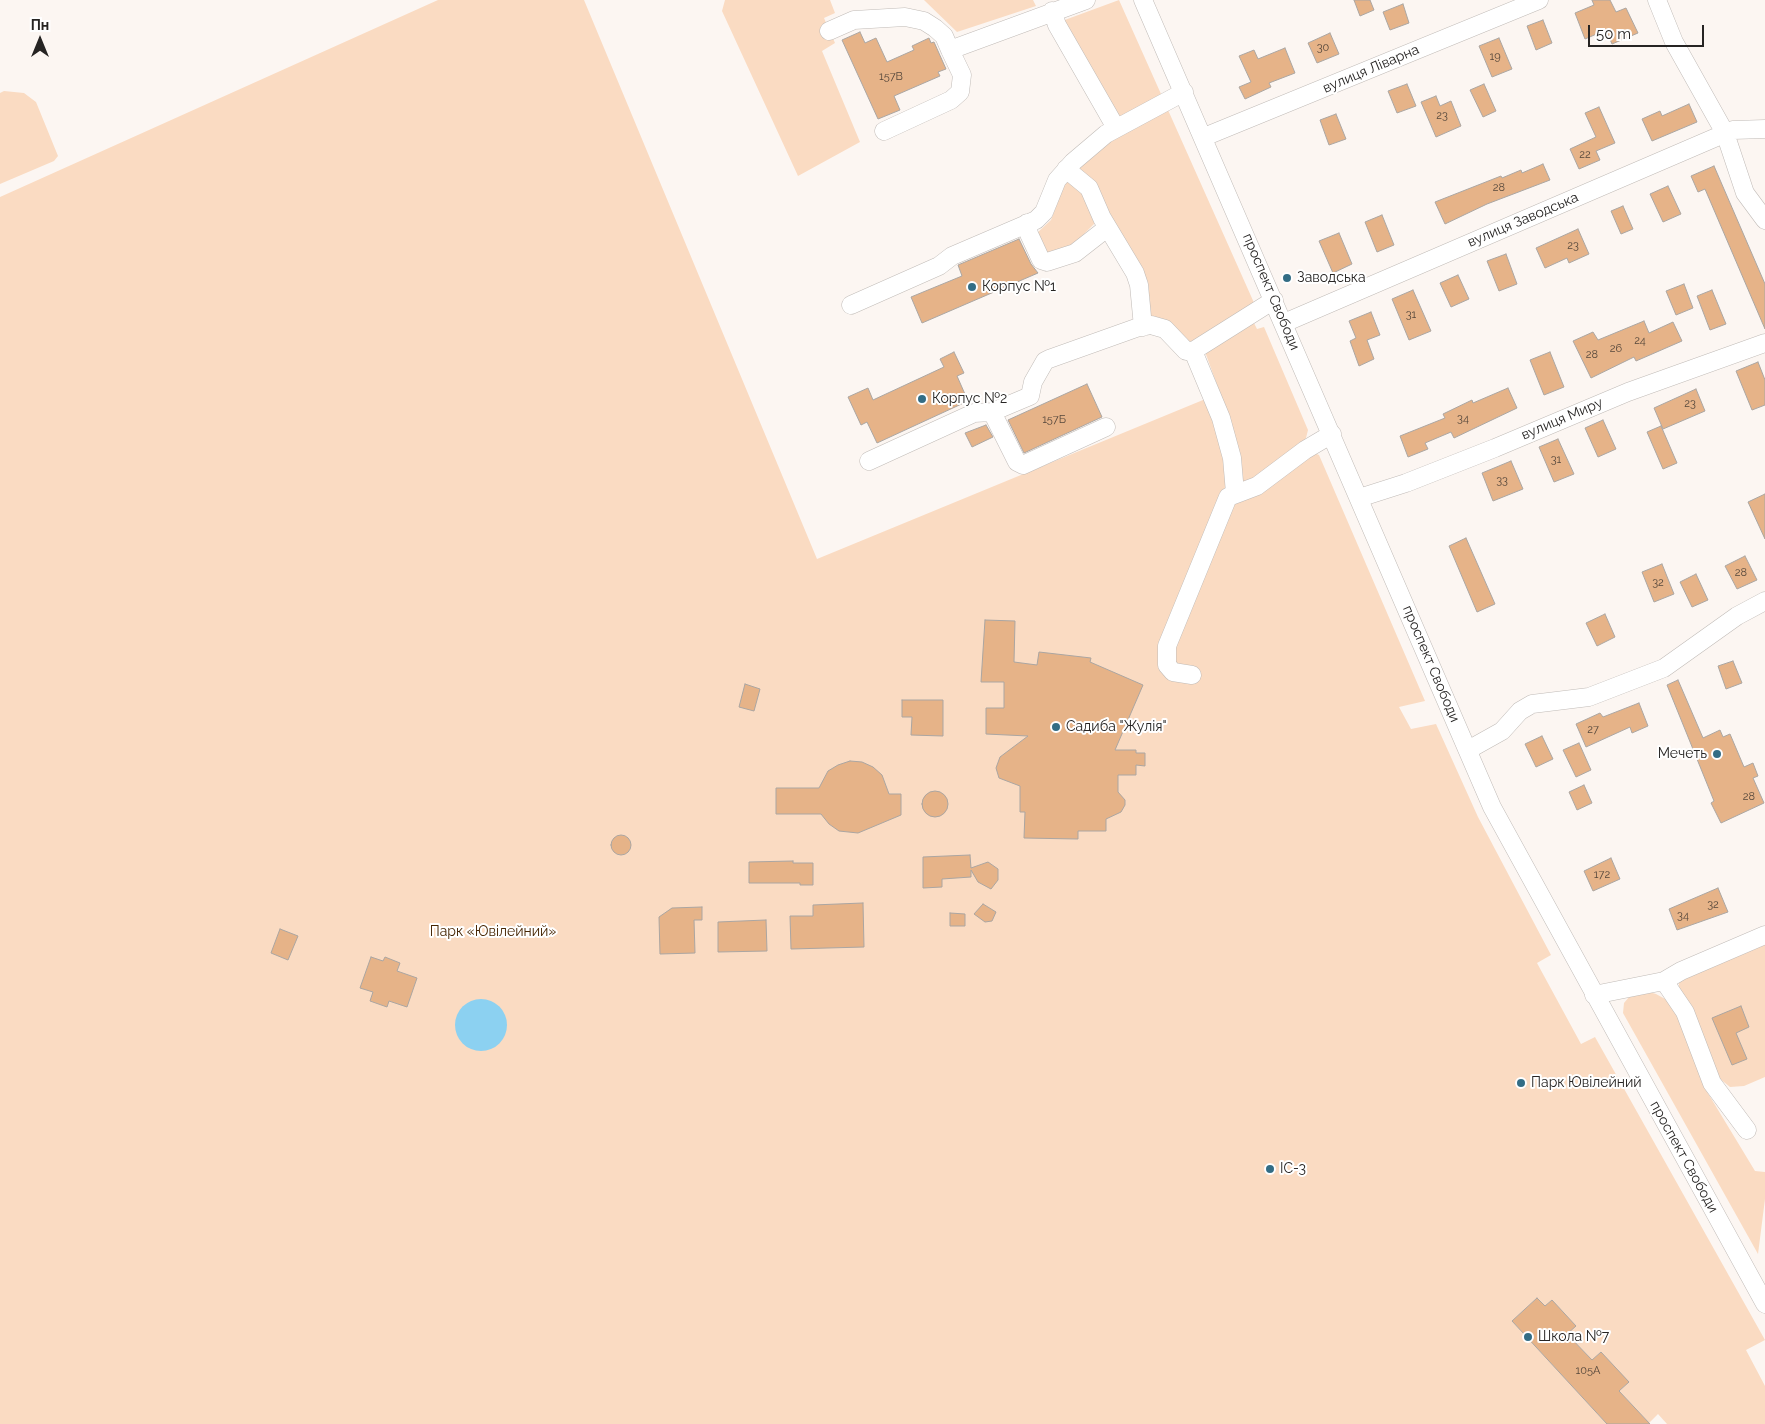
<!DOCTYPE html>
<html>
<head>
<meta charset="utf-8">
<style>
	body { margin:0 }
	#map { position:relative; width:1765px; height:1424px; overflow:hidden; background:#fcf6f2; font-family:Raleway,sans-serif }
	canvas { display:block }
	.north { position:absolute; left:15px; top:15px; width:50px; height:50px; -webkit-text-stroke:4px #fff; paint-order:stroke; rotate:0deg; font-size:14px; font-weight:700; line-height:20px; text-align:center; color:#262423 }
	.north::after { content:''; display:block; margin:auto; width:18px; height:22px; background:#262423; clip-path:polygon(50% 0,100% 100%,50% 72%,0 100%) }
	.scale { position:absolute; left:1588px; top:25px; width:116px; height:22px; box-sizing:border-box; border:2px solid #262423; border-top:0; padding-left:6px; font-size:15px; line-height:18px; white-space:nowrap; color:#262423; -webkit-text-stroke:4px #fff; paint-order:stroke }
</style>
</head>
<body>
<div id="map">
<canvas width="1765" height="1424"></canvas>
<div class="north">Пн</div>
<div class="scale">50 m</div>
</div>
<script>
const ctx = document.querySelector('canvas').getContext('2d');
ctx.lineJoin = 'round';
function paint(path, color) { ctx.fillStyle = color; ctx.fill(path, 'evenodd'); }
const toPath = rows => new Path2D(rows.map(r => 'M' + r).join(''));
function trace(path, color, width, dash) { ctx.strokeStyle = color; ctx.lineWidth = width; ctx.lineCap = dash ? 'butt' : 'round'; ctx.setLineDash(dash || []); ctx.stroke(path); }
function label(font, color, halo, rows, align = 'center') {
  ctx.font = font + ' Raleway,sans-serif'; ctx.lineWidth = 4; ctx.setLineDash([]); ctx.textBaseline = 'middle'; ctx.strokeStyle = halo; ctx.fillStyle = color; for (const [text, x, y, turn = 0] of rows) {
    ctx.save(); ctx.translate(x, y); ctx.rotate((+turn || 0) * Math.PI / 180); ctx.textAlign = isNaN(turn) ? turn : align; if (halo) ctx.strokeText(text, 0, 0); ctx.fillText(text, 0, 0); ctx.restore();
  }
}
paint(toPath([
	[438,0,584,0,817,559,1220,393,1204,349,1251,317,1257,329,1264,327,1308,430,1306,438,1300,447,1319,455,1425,701,1399,707,1411,729,1436,724,1478,817,1551,955,1537,963,1581,1044,1595,1037,1765,1340,1746,1350,1765,1386,1765,1424,1667,1424,1658,1414,1649,1423,1619,1391,1628,1383,1601,1352,1592,1360,1567,1334,1575,1326,1552,1300,1545,1306,1537,1298,1512,1321,1607,1424,0,1424,0,197],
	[725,0,830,0,835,13,824,18,835,43,822,51,860,142,798,176,722,11],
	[924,0,1033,0,1036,6,957,32],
	[1119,0,1161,94,1123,117,1115,114,1062,21],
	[4,91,24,93,36,102,58,156,54,161,0,184,0,93],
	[1168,110,1255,305,1198,342,1185,341,1151,319,1148,282,1132,254,1076,169,1111,141],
	[1069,179,1083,190,1096,222,1072,246,1047,255,1037,233,1051,220,1064,185],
	[1765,939,1765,1077,1744,1086,1730,1087,1719,1078,1679,987,1679,981],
	[1646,991,1656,994,1667,1000,1679,1015,1706,1090,1755,1171,1765,1172,1765,1199,1758,1254,1623,1013,1624,1003,1629,997]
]), '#fadbc2');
paint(toPath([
	'455 1025a26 26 0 1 1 52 0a26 26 0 1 1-52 0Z'
]), '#8cd1f1');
const building = toPath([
	[1354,0,1370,0,1374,10,1360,16,1354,0],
	[1592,0,1610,0,1616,12,1626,8,1638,33,1612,44,1606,30,1585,39,1575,13,1594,5,1592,0],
	[1403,4,1409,23,1390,30,1383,12,1403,4],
	[1543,20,1552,43,1536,50,1527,26,1543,20],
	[860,32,865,43,876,38,887,62,914,50,912,46,929,38,931,43,934,42,946,69,938,72,940,76,894,96,900,110,878,119,842,40,860,32],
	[1330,33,1339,54,1317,63,1308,43,1330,33],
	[1499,38,1512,69,1492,77,1479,46,1499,38],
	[1285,48,1295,73,1269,83,1271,87,1245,99,1239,87,1251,82,1239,56,1254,50,1258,59,1285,48],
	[1407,84,1416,106,1397,113,1388,91,1407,84],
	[1484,84,1496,111,1483,117,1470,90,1484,84],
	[1436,96,1440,106,1451,101,1461,126,1436,137,1421,102,1436,96],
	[1689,104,1697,122,1652,141,1642,119,1660,111,1662,116,1689,104],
	[1599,107,1615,143,1596,151,1600,160,1579,169,1570,149,1596,137,1585,113,1599,107],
	[1336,114,1346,139,1329,145,1320,120,1336,114],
	[1543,164,1550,180,1487,204,1445,224,1435,202,1501,176,1502,178,1521,170,1522,173,1543,164],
	[1714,166,1765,284,1765,329,1705,189,1698,192,1691,176,1714,166],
	[1668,186,1681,214,1663,222,1650,194,1668,186],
	[1623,206,1633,229,1621,234,1611,211,1623,206],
	[1382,215,1394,245,1377,252,1365,222,1382,215],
	[1578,229,1589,254,1569,263,1567,258,1545,268,1536,248,1578,229],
	[1339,233,1352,264,1333,273,1319,241,1339,233],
	[1019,239,1031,264,1038,273,922,323,911,297,962,276,958,265,1019,239],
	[1506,254,1517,284,1499,291,1487,261,1506,254],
	[1458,275,1469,299,1451,307,1440,283,1458,275],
	[1684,284,1693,308,1676,315,1666,291,1684,284],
	[1413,290,1431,331,1409,340,1392,299,1413,290],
	[1712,290,1726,324,1710,330,1697,296,1712,290],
	[1371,312,1380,335,1367,340,1374,359,1359,366,1350,341,1356,338,1349,321,1371,312],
	[1644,321,1649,333,1673,322,1682,341,1636,361,1634,357,1591,378,1573,341,1593,332,1598,340,1644,321],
	[954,352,964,373,957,376,968,401,877,443,867,422,861,425,848,397,868,388,873,400,944,367,940,359,954,352],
	[1550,352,1564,387,1544,395,1530,360,1550,352],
	[1758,362,1765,380,1765,405,1752,410,1736,371,1758,362],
	[1087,384,1102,417,1024,453,1008,420,1087,384],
	[1508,388,1517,408,1454,438,1451,432,1425,443,1428,449,1408,457,1400,436,1445,418,1443,414,1472,400,1473,403,1508,388],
	[1696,389,1705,411,1663,429,1654,408,1696,389],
	[1603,420,1616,449,1598,457,1585,428,1603,420],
	[986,425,993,437,972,447,965,433,986,425],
	[1661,426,1677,463,1663,469,1647,432,1661,426],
	[1558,439,1574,474,1554,482,1539,447,1558,439],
	[1511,461,1523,489,1493,501,1482,473,1511,461],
	[1765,494,1765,539,1748,502,1765,494],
	[1466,538,1495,604,1477,612,1449,546,1466,538],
	[1745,556,1757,580,1737,589,1725,566,1745,556],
	[1662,564,1674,594,1654,602,1642,572,1662,564],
	[1696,574,1708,600,1692,607,1680,582,1696,574],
	[1605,614,1615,637,1597,646,1586,623,1605,614],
	[985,620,1015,621,1014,662,1037,665,1039,652,1091,658,1090,662,1143,685,1115,750,1136,750,1136,753,1145,753,1145,766,1136,765,1136,775,1118,775,1118,792,1125,800,1125,805,1121,812,1106,819,1106,831,1078,831,1078,839,1024,838,1025,812,1020,812,1020,786,999,778,996,768,1000,757,1028,736,986,734,986,708,1004,708,1004,682,981,682,985,620],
	[1733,661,1742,683,1726,689,1718,666,1733,661],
	[1678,680,1703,738,1720,730,1723,737,1730,734,1744,767,1753,763,1758,776,1753,778,1764,803,1721,823,1711,803,1714,801,1667,685,1678,680],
	[745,684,760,689,754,711,739,707,745,684],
	[902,700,943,700,943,736,911,735,912,717,902,717,902,700],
	[1639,703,1648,726,1632,733,1630,727,1586,747,1576,724,1600,713,1603,717,1639,703],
	[1542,736,1553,759,1536,767,1525,744,1542,736],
	[1579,743,1591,770,1576,777,1563,750,1579,743],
	[850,761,862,762,873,767,882,775,889,794,901,794,901,815,858,833,839,831,829,824,821,814,776,814,776,788,819,788,828,771,838,765,850,761],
	[1584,785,1592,803,1577,810,1569,792,1584,785],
	'922 804a13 13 0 1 1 26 0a13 13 0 1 1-26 0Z',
	'611 845a10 10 0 1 1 20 0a10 10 0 1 1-20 0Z',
	[970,855,971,868,988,862,998,869,998,880,991,889,978,882,971,870,971,877,942,879,942,887,923,888,923,857,970,855],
	[1611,858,1620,879,1593,891,1584,871,1611,858],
	[793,861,793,863,813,863,813,885,800,885,800,883,749,883,749,862,793,861],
	[1718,888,1728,912,1677,930,1669,909,1718,888],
	[863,903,864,947,791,949,790,916,813,916,813,905,863,903],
	[983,904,996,912,992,921,985,922,974,914,983,904],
	[702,907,702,920,694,920,695,953,660,954,659,917,672,908,702,907],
	[950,913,965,914,965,926,950,926,950,913],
	[766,920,767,951,718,952,718,922,766,920],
	[280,929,298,936,288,960,271,953,280,929],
	[371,957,383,961,385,957,400,963,397,971,417,978,407,1007,389,1001,387,1007,370,1001,373,992,360,988,371,957],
	[1741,1006,1749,1027,1736,1033,1747,1059,1732,1065,1712,1018,1741,1006],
	[1537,1298,1545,1306,1552,1300,1576,1326,1567,1334,1592,1360,1601,1352,1629,1382,1619,1391,1650,1424,1607,1424,1512,1321,1537,1298]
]);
paint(building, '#e6b388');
trace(building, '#aba6a2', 1);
const minor = toPath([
	[1143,0,1492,807,1765,1304],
	[1657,0,1674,42,1725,133,1745,193,1765,220],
	[1052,11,1057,25,1116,128],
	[829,31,854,20,905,17,924,21,935,28,944,36,950,50,1086,0],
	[884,131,951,100,960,92,962,75,950,50],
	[1204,137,1539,0],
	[1066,169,1089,188,1102,218,1135,273,1139,285,1143,327],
	[1027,223,1029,234,1041,260,1047,262,1075,253,1107,228],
	[851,305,939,266,952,256,1036,220,1044,212,1057,180,1073,162,1106,134,1184,92],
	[1284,323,1733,130,1765,129],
	[1193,351,1221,418,1232,458,1235,493],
	[992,412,1017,462,1023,465,1106,427],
	[869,461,974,413,992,412,1030,396,1033,382,1045,361,1049,359,1136,328,1151,325,1165,329,1186,351,1193,351,1274,300],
	[1359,498,1406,483,1495,448,1628,392,1765,343],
	[1192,675,1173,672,1167,665,1167,646,1228,497,1257,486,1305,450,1332,434],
	[1468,750,1502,731,1520,711,1532,704,1589,697,1664,668,1737,616,1765,601],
	[1664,981,1685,1012,1712,1083,1747,1130],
	[1594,995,1664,981,1681,971,1765,935]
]);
trace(minor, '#c0bbb7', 19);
trace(minor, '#fff', 18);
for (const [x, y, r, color] of [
	[1287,278,5,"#336d85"],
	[972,287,5,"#336d85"],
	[922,399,5,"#336d85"],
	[1056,727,5,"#336d85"],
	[1717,754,5,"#336d85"],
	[1521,1083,5,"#336d85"],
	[1270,1169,5,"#336d85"],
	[1528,1337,5,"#336d85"]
]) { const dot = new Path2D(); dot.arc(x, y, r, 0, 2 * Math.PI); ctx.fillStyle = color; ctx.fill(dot); trace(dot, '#fff', 2); }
label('11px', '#56483c', null, [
	["30",1323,48],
	["19",1495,57],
	["157В",891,77],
	["23",1442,116],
	["22",1585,155],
	["28",1499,188],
	["23",1573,246],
	["31",1411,315],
	["24",1640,341],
	["26",1616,349],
	["28",1592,355],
	["23",1690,404],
	["34",1463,419],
	["157Б",1054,420],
	["31",1556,460],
	["33",1502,481],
	["28",1741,573],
	["32",1658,583],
	["27",1593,730],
	["28",1749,797],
	["172",1602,875],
	["32",1713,905],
	["34",1683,916],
	["105А",1588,1371]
]);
label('14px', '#262423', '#fff', [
	["вулиця Ліварна",1371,69,-23],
	["вулиця Заводська",1523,220,-23],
	["проспект Свободи",1271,292,67],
	["вулиця Миру",1562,419,-23],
	["проспект Свободи",1431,664,67],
	["проспект Свободи",1684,1157,61]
]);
label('14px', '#262423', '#fff', [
	["Заводська",1297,278],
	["Корпус №1",982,287],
	["Корпус №2",932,399],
	["Садиба \"Жулія\"",1066,727],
	["Мечеть",1707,754,"right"],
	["Парк Ювілейний",1531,1083],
	["ІС-3",1280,1169],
	["Школа №7",1538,1337]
], 'left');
label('14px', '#462502', '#fff', [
	["Парк «Ювілейний»",493,932]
]);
</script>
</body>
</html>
